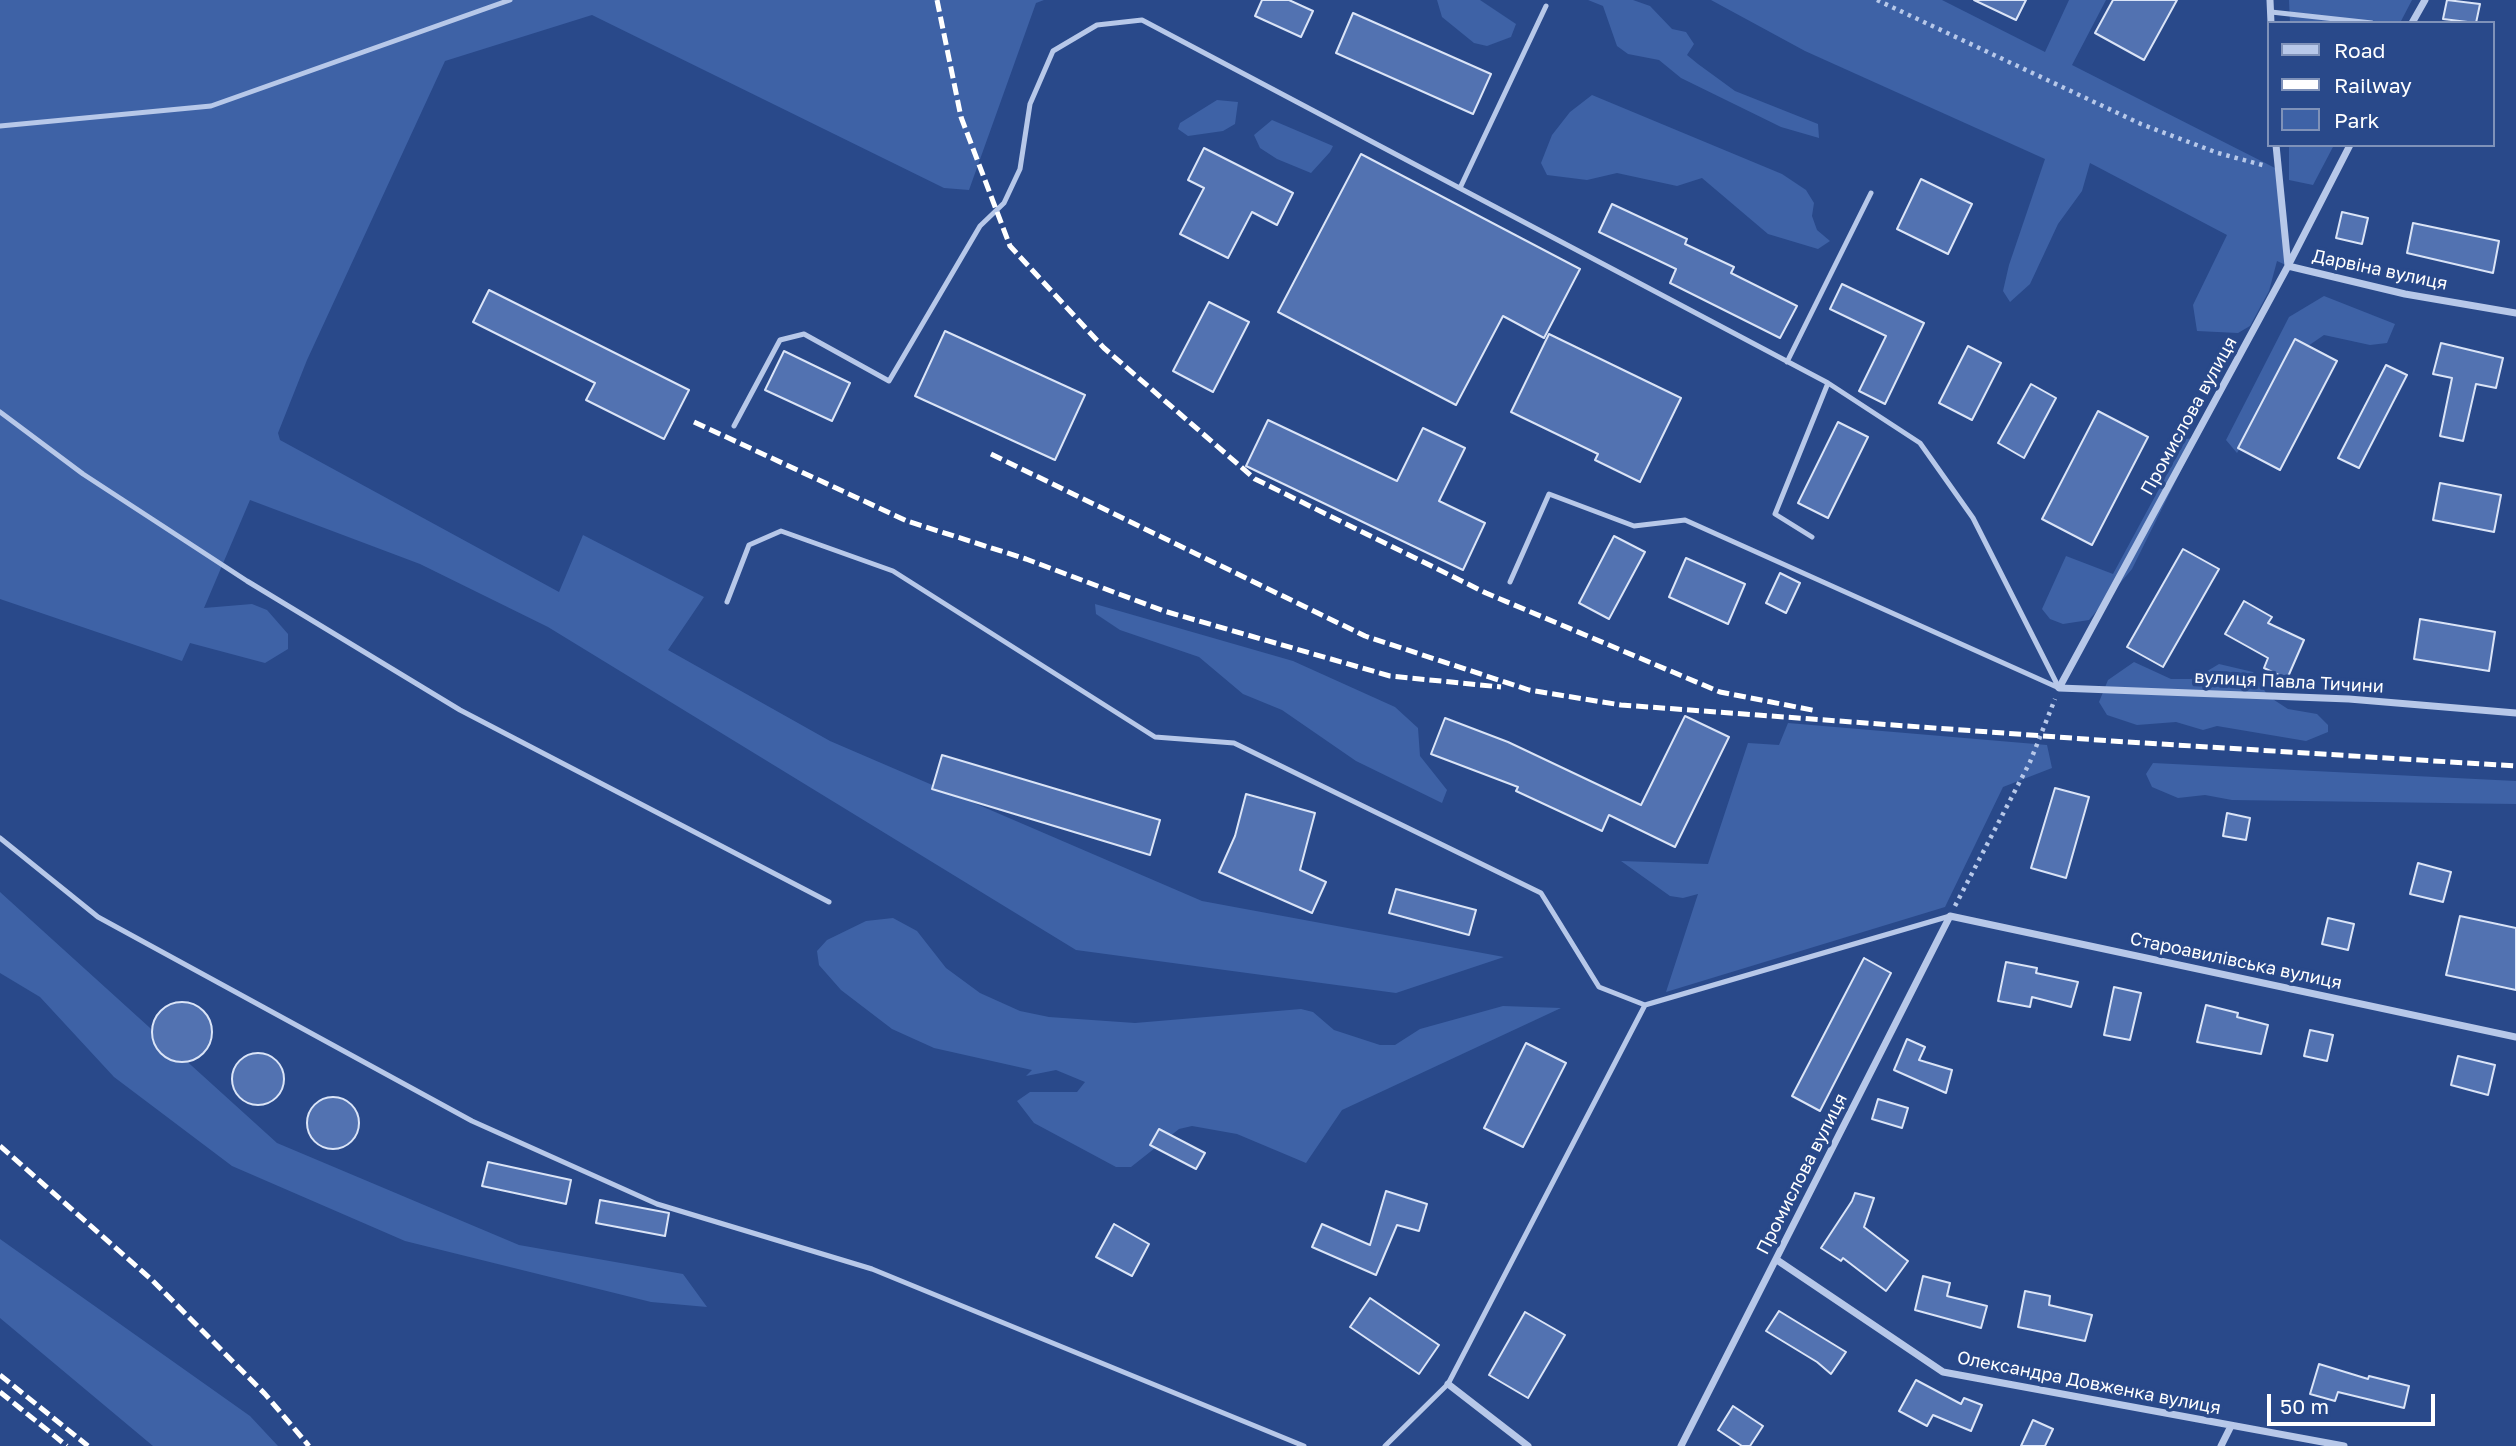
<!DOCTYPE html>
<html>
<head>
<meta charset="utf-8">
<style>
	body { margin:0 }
	#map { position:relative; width:2516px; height:1446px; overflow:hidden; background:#29498a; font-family:"Golos Text",sans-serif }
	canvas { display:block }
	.legend { position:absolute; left:2267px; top:21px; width:228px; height:126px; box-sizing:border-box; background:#29498a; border:2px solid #7f92b9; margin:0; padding:9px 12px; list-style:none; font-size:21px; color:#fff }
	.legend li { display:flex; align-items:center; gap:14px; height:35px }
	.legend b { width:35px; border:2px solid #7f92b9 }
	.scale { position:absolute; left:2267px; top:1394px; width:168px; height:32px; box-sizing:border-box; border:4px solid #fff; border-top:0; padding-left:9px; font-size:21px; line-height:24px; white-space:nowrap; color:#fff; -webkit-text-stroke:5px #29498a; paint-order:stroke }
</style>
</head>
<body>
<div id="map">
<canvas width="2516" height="1446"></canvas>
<ul class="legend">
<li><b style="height:9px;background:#b7c8e9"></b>Road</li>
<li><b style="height:9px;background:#fff"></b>Railway</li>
<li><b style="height:19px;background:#3e62a6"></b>Park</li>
</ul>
<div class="scale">50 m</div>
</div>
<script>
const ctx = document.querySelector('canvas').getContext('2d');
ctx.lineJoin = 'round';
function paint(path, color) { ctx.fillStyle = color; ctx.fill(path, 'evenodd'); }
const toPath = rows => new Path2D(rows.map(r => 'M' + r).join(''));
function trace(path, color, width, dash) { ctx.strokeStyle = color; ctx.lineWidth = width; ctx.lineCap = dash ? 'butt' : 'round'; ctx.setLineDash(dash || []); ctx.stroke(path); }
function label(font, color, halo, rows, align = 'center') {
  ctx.font = font + ' "Golos Text",sans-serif'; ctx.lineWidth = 7; ctx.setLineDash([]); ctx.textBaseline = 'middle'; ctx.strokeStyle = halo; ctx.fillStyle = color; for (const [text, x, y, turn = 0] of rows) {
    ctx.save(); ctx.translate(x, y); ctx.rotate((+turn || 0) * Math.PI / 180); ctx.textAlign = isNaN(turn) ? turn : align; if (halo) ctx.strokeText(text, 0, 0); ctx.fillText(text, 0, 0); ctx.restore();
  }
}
paint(toPath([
	[0,0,1044,0,1036,3,969,190,944,188,592,15,445,61,307,360,278,433,280,440,559,592,583,535,704,597,668,650,830,741,1202,901,1504,957,1396,993,1076,950,548,627,420,564,250,500,204,608,252,604,267,610,288,634,288,649,265,663,190,643,182,661,0,599],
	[1437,0,1480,0,1516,24,1511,37,1487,46,1474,43,1442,17],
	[1588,0,1633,0,1650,6,1672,29,1686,32,1694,44,1687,55,1698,64,1735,91,1818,124,1819,138,1781,127,1681,78,1659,60,1628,54,1617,46,1603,6],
	[1711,0,1942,0,2045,52,2069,0,2106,0,2072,65,2277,169,2288,266,2277,261,2269,291,2250,326,2238,333,2197,331,2193,305,2227,235,2090,163,2082,191,2058,224,2030,284,2010,302,2003,291,2009,265,2045,159,1805,51],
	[2289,0,2412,0,2400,23,2290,23],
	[1592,95,1782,174,1806,190,1814,203,1812,216,1817,230,1830,241,1818,249,1768,234,1702,178,1677,186,1617,173,1587,180,1547,175,1541,163,1552,135,1570,112],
	[1217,100,1238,102,1235,124,1223,131,1188,136,1178,129,1180,123],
	[1272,120,1333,146,1330,152,1311,173,1277,159,1260,148,1254,135],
	[2289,145,2334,145,2313,185,2289,180],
	[2324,296,2395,324,2387,343,2370,345,2324,335,2292,357,2237,453,2226,440,2289,317],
	[2197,438,2132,569,2089,620,2063,624,2050,619,2042,609,2066,556,2113,574,2186,439],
	[1095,604,1293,661,1395,707,1418,728,1420,756,1447,790,1442,803,1356,761,1282,710,1243,694,1199,657,1120,630,1096,614],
	[2134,662,2171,679,2194,679,2219,664,2253,672,2268,696,2288,709,2317,714,2328,725,2328,732,2306,741,2217,726,2203,730,2176,722,2137,725,2107,715,2099,702,2108,680],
	[1788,723,2047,745,2052,768,2003,787,1945,907,1666,992,1698,894,1683,898,1670,896,1621,861,1708,864,1748,743,1779,745],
	[2153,763,2516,781,2516,804,2232,800,2205,795,2178,798,2152,787,2146,774],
	[0,892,277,1143,519,1245,683,1274,707,1307,651,1302,405,1241,232,1166,114,1077,40,997,0,973],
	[893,918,917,931,946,968,980,993,1020,1011,1049,1017,1135,1023,1301,1009,1313,1012,1334,1030,1380,1045,1395,1045,1420,1029,1503,1006,1561,1008,1342,1110,1306,1163,1237,1134,1192,1126,1179,1129,1131,1167,1116,1167,1034,1123,1017,1101,1030,1092,1077,1092,1085,1082,1056,1070,1026,1076,1032,1070,934,1048,892,1029,841,990,819,965,817,951,827,940,866,921],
	[0,1239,250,1416,278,1446,153,1446,0,1318]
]), '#3e62a6');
const building = toPath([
	[1262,0,1289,0,1313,11,1301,37,1255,16,1262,0],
	[1974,0,2026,0,2016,20,1974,0],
	[2113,0,2177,0,2144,60,2095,33,2113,0],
	[2447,0,2480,4,2476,23,2443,19,2447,0],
	[1353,13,1491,74,1473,114,1336,53,1353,13],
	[1204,148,1293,193,1277,225,1252,212,1228,258,1180,234,1204,188,1188,180,1204,148],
	[1361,154,1580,269,1544,338,1503,316,1456,405,1278,312,1361,154],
	[1921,179,1972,204,1948,254,1897,229,1921,179],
	[1612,204,1687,239,1685,244,1734,267,1731,273,1797,306,1780,338,1670,283,1676,269,1599,232,1612,204],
	[2342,212,2368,218,2362,244,2336,238,2342,212],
	[2413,223,2499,241,2493,273,2407,253,2413,223],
	[1842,284,1924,323,1885,404,1859,391,1886,336,1830,309,1842,284],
	[489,290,689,390,664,439,586,400,595,383,473,322,489,290],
	[1209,302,1249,322,1213,392,1173,371,1209,302],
	[945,331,1085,395,1055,460,915,396,945,331],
	[1549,334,1681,398,1640,482,1595,460,1598,454,1511,412,1549,334],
	[2295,339,2337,361,2280,470,2238,448,2295,339],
	[2441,343,2503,358,2496,388,2476,384,2463,441,2440,436,2452,378,2433,374,2441,343],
	[1968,346,2001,363,1972,420,1939,403,1968,346],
	[784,351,850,383,832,421,765,390,784,351],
	[2386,365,2407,375,2359,468,2338,458,2386,365],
	[2031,384,2056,398,2024,458,1998,443,2031,384],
	[2098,411,2148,437,2092,545,2042,519,2098,411],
	[1268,420,1397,481,1423,428,1465,448,1439,501,1485,523,1463,570,1246,466,1268,420],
	[1838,422,1868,437,1828,518,1798,503,1838,422],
	[2440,483,2501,495,2494,532,2433,520,2440,483],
	[1614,536,1645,552,1609,619,1579,603,1614,536],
	[2183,549,2219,569,2163,667,2127,647,2183,549],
	[1686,558,1745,584,1728,624,1669,597,1686,558],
	[1780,573,1800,583,1786,613,1766,603,1780,573],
	[2244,601,2272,617,2268,623,2304,640,2287,679,2264,668,2268,658,2225,634,2244,601],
	[2420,619,2495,632,2489,671,2414,659,2420,619],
	[1685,716,1729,737,1675,847,1609,815,1602,831,1516,791,1518,787,1431,754,1445,718,1508,742,1641,805,1685,716],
	[942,755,1160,820,1150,855,932,789,942,755],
	[2055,788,2089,797,2066,878,2031,868,2055,788],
	[1246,794,1315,813,1300,870,1326,882,1312,913,1219,872,1235,836,1246,794],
	[2227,813,2250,818,2246,840,2223,836,2227,813],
	[2418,863,2451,872,2443,902,2410,894,2418,863],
	[1396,889,1476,910,1469,935,1389,913,1396,889],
	[2460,916,2516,928,2516,990,2446,975,2460,916],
	[2328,918,2354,924,2348,950,2322,944,2328,918],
	[1864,958,1891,973,1820,1111,1792,1096,1864,958],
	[2006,962,2037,968,2036,973,2078,982,2071,1007,2032,997,2030,1007,1998,1001,2006,962],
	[2114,987,2141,993,2130,1040,2104,1035,2114,987],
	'152 1032a30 30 0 1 1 60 0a30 30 0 1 1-60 0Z',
	[2206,1005,2238,1013,2237,1017,2268,1025,2261,1054,2197,1042,2206,1005],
	[2310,1030,2333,1035,2327,1061,2304,1056,2310,1030],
	[1907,1039,1925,1047,1919,1060,1952,1070,1946,1093,1894,1070,1907,1039],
	[1526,1043,1566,1063,1523,1147,1484,1128,1526,1043],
	'232 1079a26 26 0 1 1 52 0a26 26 0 1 1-52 0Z',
	[2458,1056,2495,1065,2488,1095,2451,1085,2458,1056],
	'307 1123a26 26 0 1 1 52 0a26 26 0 1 1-52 0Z',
	[1878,1099,1908,1108,1902,1128,1872,1119,1878,1099],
	[1159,1129,1205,1153,1196,1169,1150,1145,1159,1129],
	[488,1162,571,1180,566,1204,482,1186,488,1162],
	[1386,1191,1427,1204,1419,1231,1397,1225,1376,1275,1312,1247,1322,1224,1370,1245,1386,1191],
	[1855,1193,1874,1198,1864,1227,1908,1261,1886,1291,1843,1258,1841,1261,1821,1248,1852,1201,1855,1193],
	[600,1200,669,1213,665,1236,596,1223,600,1200],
	[1114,1224,1149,1244,1132,1276,1096,1257,1114,1224],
	[1923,1276,1950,1283,1947,1296,1987,1306,1981,1328,1915,1310,1923,1276],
	[2025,1291,2050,1296,2049,1305,2092,1315,2085,1341,2018,1327,2025,1291],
	[1370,1298,1439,1345,1419,1374,1350,1327,1370,1298],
	[1779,1311,1846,1352,1831,1374,1817,1362,1766,1331,1779,1311],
	[1525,1312,1565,1335,1528,1398,1489,1375,1525,1312],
	[2319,1364,2368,1379,2369,1376,2409,1386,2404,1408,2338,1392,2335,1401,2310,1394,2319,1364],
	[1916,1380,1961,1404,1964,1398,1982,1405,1971,1431,1933,1415,1927,1426,1899,1411,1916,1380],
	[1733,1406,1763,1426,1750,1446,1742,1446,1718,1430,1733,1406],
	[2033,1420,2053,1429,2045,1446,2021,1446,2033,1420]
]);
paint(building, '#5272b1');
trace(building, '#dae4f7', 2);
trace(toPath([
	[1877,0,2141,124,2218,153,2266,166],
	[1955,906,2030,762,2055,699]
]), '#b7c8e9', 4.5, [3.5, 5]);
trace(toPath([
	[2271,12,2372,23],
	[0,126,211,106,510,0],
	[1460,188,1546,6],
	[1787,362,1871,193],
	[0,412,83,474,247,581,460,710,829,902],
	[734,426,780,340,804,334,889,381,980,226,1004,203,1020,169,1030,104,1053,51,1097,25,1142,20,1828,383,1920,443,1973,518,2059,688],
	[1812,537,1775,514,1828,383],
	[1510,582,1549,494,1634,526,1685,520,2059,688],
	[727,602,749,545,781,531,893,571,1155,737,1234,743,1541,893,1599,987,1645,1005,1448,1384,1385,1446],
	[0,838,98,917,472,1121,657,1204,872,1269,1304,1446],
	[1645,1005,1950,916]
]), '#b7c8e9', 5);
trace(toPath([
	[2270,0,2271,23],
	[2412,23,2425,0],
	[2276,145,2288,266,2059,688,2349,699,2516,713],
	[2350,145,2288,266,2405,294,2516,313],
	[1777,1260,1943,1372,2344,1446],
	[1448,1384,1528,1446],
	[1681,1446,1950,916,2516,1037],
	[2221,1446,2231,1426]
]), '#b7c8e9', 7);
trace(toPath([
	[937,0,961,117,1010,246,1104,348,1255,479,1486,593,1720,692,1817,711],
	[694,422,907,521,1026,559,1164,611,1390,676,1501,687],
	[991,454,1365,636,1529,690,1621,705,2112,741,2516,766],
	[0,1146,152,1280,265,1394,309,1446],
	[0,1375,88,1446],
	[0,1392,67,1446]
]), '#fff', 5, [12, 5]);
label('18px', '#fff', '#29498a', [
	["Дарвіна вулиця",2380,270,12],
	["Промислова вулиця",2189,416,-61],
	["вулиця Павла Тичини",2289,682,3],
	["Староавилівська вулиця",2236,961,12],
	["Промислова вулиця",1802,1174,-63],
	["Олександра Довженка вулиця",2089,1383,11]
]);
</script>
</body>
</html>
